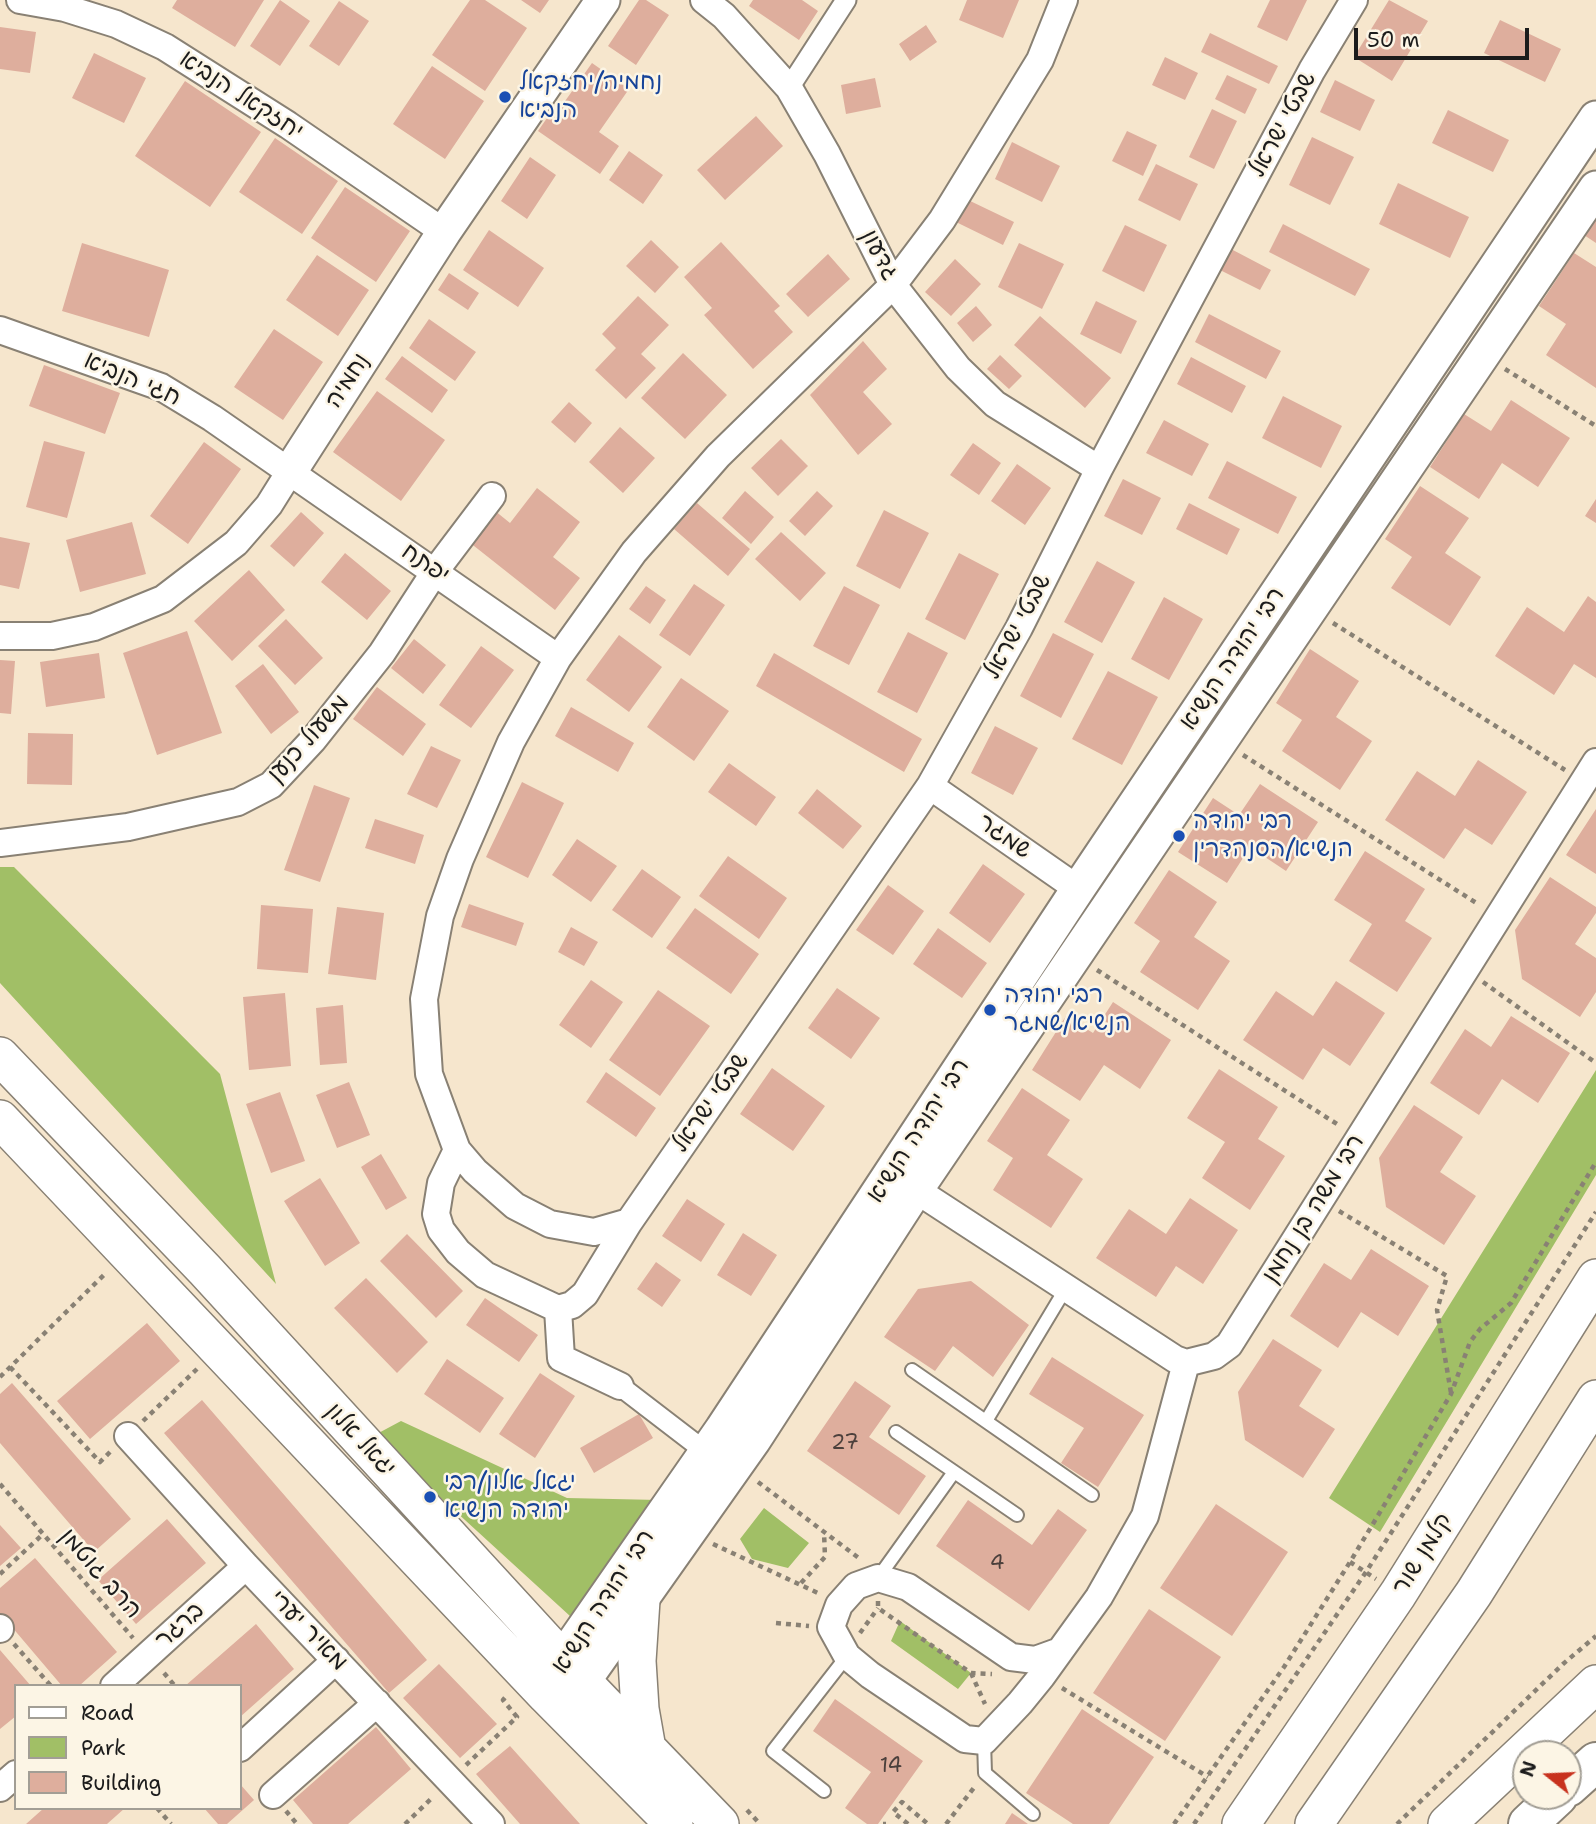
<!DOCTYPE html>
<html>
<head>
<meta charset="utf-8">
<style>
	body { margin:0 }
	#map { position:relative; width:1596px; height:1824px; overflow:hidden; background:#f6e6cd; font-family:"Shantell Sans",sans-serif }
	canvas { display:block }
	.legend { position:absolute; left:14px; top:1684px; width:228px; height:126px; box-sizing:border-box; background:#fcf5e5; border:2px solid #a29e95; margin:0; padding:9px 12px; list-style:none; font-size:21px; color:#1c1c1c }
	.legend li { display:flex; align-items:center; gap:14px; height:35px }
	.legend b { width:35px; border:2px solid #a29e95 }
	.north { position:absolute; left:1512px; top:1740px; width:70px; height:70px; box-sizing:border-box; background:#fcf5e5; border:2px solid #a29e95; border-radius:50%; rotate:288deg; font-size:19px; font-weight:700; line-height:28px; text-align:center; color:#1c1c1c }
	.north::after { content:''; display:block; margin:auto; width:24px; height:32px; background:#c8321e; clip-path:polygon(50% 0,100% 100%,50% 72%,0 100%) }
	.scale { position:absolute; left:1354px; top:28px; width:175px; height:32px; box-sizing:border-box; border:4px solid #1c1c1c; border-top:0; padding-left:9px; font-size:21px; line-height:24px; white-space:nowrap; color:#1c1c1c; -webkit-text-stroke:5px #fcf5e5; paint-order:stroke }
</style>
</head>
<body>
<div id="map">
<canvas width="1596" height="1824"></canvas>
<ul class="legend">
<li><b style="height:9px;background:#fff"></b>Road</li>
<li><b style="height:19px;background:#a1bf66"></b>Park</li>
<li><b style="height:19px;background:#deae9d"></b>Building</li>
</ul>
<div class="north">N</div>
<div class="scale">50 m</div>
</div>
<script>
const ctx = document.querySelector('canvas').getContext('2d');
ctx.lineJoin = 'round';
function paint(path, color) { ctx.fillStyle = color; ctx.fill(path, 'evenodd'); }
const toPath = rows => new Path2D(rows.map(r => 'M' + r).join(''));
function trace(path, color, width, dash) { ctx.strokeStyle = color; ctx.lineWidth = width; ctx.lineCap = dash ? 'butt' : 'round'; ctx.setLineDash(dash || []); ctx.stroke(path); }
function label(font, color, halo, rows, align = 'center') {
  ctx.font = font + ' "Shantell Sans","Playpen Sans Hebrew",sans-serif'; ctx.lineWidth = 5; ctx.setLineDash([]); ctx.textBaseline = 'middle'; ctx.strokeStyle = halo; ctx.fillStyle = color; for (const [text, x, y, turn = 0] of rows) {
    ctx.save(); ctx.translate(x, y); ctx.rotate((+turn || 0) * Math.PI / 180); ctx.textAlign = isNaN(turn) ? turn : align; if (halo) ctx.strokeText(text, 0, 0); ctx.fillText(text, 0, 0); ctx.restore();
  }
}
paint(toPath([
	[0,867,14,867,220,1074,276,1284,0,983],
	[1596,1070,1596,1175,1380,1532,1329,1498],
	[401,1421,567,1498,659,1500,570,1616,373,1436],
	[764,1508,809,1543,788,1568,752,1559,740,1539],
	[900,1621,971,1673,958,1689,891,1641]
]), '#a1bf66');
paint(toPath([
	[177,0,264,0,235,47,172,8],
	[280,0,310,21,280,66,250,46],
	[470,0,485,0,527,28,485,91,432,55],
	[521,0,549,0,540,13],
	[639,0,646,0,669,15,636,65,608,46],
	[753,0,802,0,818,11,799,40,749,6],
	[967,0,1019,0,1003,38,959,20],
	[1270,0,1307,0,1287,41,1257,27],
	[1389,0,1428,21,1392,81,1354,57],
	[339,1,369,21,339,66,309,46],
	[1500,20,1561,49,1545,82,1484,53],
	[926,25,937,42,910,61,899,44],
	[0,27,36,32,30,73,0,69],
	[1210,33,1278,66,1269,84,1201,52],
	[94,53,146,78,124,123,72,98],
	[1165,57,1198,73,1185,100,1152,85],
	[592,63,629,89,599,132,619,146,600,174,538,131,554,108,558,111],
	[432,66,484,101,445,159,393,124],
	[1227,75,1257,89,1245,114,1215,99],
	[875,78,881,107,846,114,841,85],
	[1335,80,1375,100,1360,131,1320,112],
	[185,81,261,132,210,207,135,156],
	[1212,109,1237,121,1214,169,1189,157],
	[1448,110,1509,140,1493,172,1432,143],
	[756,116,783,146,725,200,697,170],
	[1127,131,1157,145,1143,176,1112,161],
	[1312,137,1354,157,1330,205,1289,185],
	[275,138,338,181,302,234,239,192],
	[1012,142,1060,166,1042,202,995,179],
	[629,151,663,175,643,204,609,180],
	[530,157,556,175,527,219,501,201],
	[1156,164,1198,184,1180,221,1138,200],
	[1398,183,1469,217,1450,258,1379,224],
	[345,187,410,231,376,282,311,238],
	[966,199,1014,222,1003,245,956,222],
	[1596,216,1596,243,1584,235],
	[1283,224,1370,269,1355,296,1269,252],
	[1125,225,1167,245,1144,292,1102,271],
	[489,230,544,268,518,307,463,270],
	[651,240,679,267,655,293,626,266],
	[721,242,780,306,774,311,793,332,753,369,704,315,712,308,684,277],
	[82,243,169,270,149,337,62,311],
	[1019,243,1064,264,1042,309,998,287],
	[1231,249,1271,270,1260,290,1220,270],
	[1574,253,1596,267,1596,388,1546,355,1566,324,1539,306],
	[828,254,850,279,808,317,786,294],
	[317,255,369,290,338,336,286,300],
	[955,259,981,284,951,316,925,292],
	[449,273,479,293,468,310,438,290],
	[638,296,669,325,641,354,656,368,626,399,595,370,616,348,602,334],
	[1096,301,1137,321,1121,354,1080,334],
	[976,306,992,325,973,342,957,323],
	[1209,314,1281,351,1266,379,1195,342],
	[1040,316,1111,378,1085,408,1014,345],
	[429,319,476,352,455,381,409,348],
	[274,329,323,362,283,420,234,387],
	[863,341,887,369,863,392,892,424,858,455,810,395],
	[683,353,727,395,685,439,641,398],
	[1000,355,1022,376,1009,389,987,369],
	[402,356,448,390,432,413,385,379],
	[1191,357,1246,386,1232,413,1177,384],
	[44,365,120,393,105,434,29,406],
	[377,391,445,440,401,501,333,452],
	[1283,396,1342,426,1321,468,1262,438],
	[1511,400,1570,438,1538,487,1502,463,1479,499,1430,467,1464,414,1491,431],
	[569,402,592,423,575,443,551,422],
	[1164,420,1209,444,1192,476,1146,453],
	[620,427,655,458,623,493,589,462],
	[781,439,808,466,778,496,751,468],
	[44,441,85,452,67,518,26,507],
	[204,442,241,469,188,544,150,516],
	[973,443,1001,463,979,495,950,475],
	[1227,461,1297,497,1278,534,1208,498],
	[1017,464,1051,488,1025,525,991,501],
	[1123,479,1161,498,1142,535,1104,516],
	[1420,486,1469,518,1445,553,1481,577,1450,626,1391,588,1412,557,1385,539],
	[537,488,580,522,553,557,580,578,555,610,464,538,489,506,510,523],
	[745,491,774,517,751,544,722,518],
	[817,491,833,506,805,536,789,521],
	[1596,499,1596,523,1585,516],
	[697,503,750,549,728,576,674,529],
	[1189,503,1240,529,1227,555,1176,529],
	[884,510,929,533,900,589,856,566],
	[301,512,324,533,294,567,270,546],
	[132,522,146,574,80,592,66,540],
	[781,532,826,573,800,601,755,559],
	[0,537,30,543,19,589,0,585],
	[345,553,391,591,367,620,321,582],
	[959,553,999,574,965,640,925,619],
	[1097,561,1135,582,1102,643,1064,622],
	[249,570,285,610,232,661,194,621],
	[694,584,725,605,690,656,659,635],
	[646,586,666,600,650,624,629,609],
	[844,586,880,605,849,665,813,646],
	[1588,596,1596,602,1596,678,1574,664,1554,695,1495,656,1527,607,1564,632],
	[1164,597,1203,619,1169,680,1131,659],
	[286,619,323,658,295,685,258,646],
	[187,631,222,733,157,755,123,653],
	[908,632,948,653,917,713,877,692],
	[1053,633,1094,654,1061,718,1020,696],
	[619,635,662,667,629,712,586,680],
	[414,639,446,665,423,694,391,668],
	[481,646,514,670,471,728,439,705],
	[1310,649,1359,681,1336,717,1372,741,1340,790,1282,751,1302,720,1276,703],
	[99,653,105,698,46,707,40,662],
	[774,653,922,739,904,772,756,686],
	[0,660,15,661,11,714,0,713],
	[263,664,299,712,271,734,235,686],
	[1108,671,1158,697,1122,765,1072,739],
	[681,678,729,711,694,761,647,727],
	[377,687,426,724,403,756,353,719],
	[571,707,634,743,618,772,555,736],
	[995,726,1038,748,1013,795,971,773],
	[28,733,73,734,72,785,27,784],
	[431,746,461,760,437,808,407,794],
	[1478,760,1527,792,1492,845,1465,828,1444,859,1385,820,1417,771,1455,796],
	[729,763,776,797,756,826,708,792],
	[522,782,564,803,528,878,486,857],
	[1260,784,1318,822,1286,871,1250,847,1227,883,1178,852,1213,798,1239,815],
	[314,785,350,798,320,882,284,870],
	[817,789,862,826,843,849,798,813],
	[1596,809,1596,874,1566,855],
	[375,819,424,835,415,864,365,848],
	[577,839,617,866,591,902,552,875],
	[1365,851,1425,889,1405,921,1432,938,1397,992,1349,961,1372,924,1334,900],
	[728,856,787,898,759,939,699,896],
	[983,864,1025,894,990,943,949,913],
	[642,869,681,897,652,938,612,910],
	[1169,870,1217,902,1194,937,1230,961,1198,1010,1140,972,1160,941,1134,923],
	[1550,877,1596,907,1596,913,1575,944,1596,958,1596,992,1580,1017,1522,979,1515,930],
	[888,885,924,911,893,955,856,930],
	[469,904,524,923,516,946,461,927],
	[261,905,313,909,308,973,257,969],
	[337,907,384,913,376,980,328,974],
	[695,908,759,954,731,994,666,948],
	[571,927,598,942,584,966,558,952],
	[938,928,987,963,962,998,913,964],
	[591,980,623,1002,591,1048,559,1025],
	[1336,981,1385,1013,1350,1066,1323,1048,1303,1080,1243,1040,1276,991,1313,1016],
	[837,988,880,1018,851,1059,808,1028],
	[658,990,710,1026,660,1096,609,1060],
	[285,993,291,1066,249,1070,243,997],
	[1113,1002,1171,1040,1140,1089,1104,1065,1080,1101,1032,1070,1066,1016,1093,1033],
	[343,1005,347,1063,320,1065,316,1008],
	[1511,1016,1570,1053,1538,1103,1502,1079,1479,1115,1430,1083,1465,1029,1491,1047],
	[772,1068,825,1106,793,1151,740,1114],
	[1219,1069,1278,1107,1258,1139,1285,1156,1250,1210,1202,1178,1225,1142,1187,1118],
	[606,1072,656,1108,636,1137,586,1102],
	[349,1082,370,1135,337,1148,316,1095],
	[1022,1088,1070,1120,1047,1155,1083,1179,1051,1228,993,1190,1013,1158,987,1141],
	[280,1092,305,1161,271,1173,246,1104],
	[1414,1105,1463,1137,1440,1172,1476,1196,1444,1245,1386,1207,1379,1158],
	[381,1154,407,1198,386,1210,361,1167],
	[320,1178,360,1243,325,1266,284,1201],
	[1190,1198,1238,1230,1203,1284,1176,1266,1156,1297,1096,1258,1129,1209,1166,1234],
	[687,1199,725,1224,701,1262,662,1236],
	[743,1233,777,1255,751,1296,717,1275],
	[407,1234,463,1291,436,1318,380,1261],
	[1371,1249,1429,1286,1398,1336,1361,1312,1338,1348,1290,1316,1324,1263,1351,1280],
	[656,1262,681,1280,662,1307,637,1289],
	[366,1278,428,1342,397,1373,334,1308],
	[971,1281,1029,1325,993,1377,953,1346,935,1371,884,1337,918,1289],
	[485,1298,538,1335,519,1362,466,1325],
	[147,1323,180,1361,90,1439,57,1401],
	[1273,1339,1322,1370,1299,1406,1335,1429,1303,1478,1245,1440,1238,1392],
	[1052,1357,1144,1415,1098,1487,1061,1463,1084,1428,1029,1394],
	[447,1359,504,1398,480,1433,424,1394],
	[540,1373,575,1396,535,1458,499,1434],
	[855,1381,891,1406,869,1437,926,1476,899,1515,807,1451],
	[12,1383,131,1519,94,1552,0,1443,0,1394],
	[202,1400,427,1660,389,1693,164,1433],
	[639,1414,653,1438,594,1473,580,1448],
	[968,1500,1032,1545,1058,1509,1087,1530,1029,1611,936,1546],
	[1216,1504,1288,1552,1232,1636,1160,1588],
	[167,1519,206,1563,136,1624,98,1580],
	[0,1525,21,1548,0,1566],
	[35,1558,117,1652,79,1686,62,1686,0,1613,0,1588],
	[1149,1609,1221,1657,1165,1741,1093,1693],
	[256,1624,294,1669,240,1717,240,1686,185,1686],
	[0,1650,31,1686,16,1686,16,1716,0,1729],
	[439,1664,497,1724,460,1758,403,1698],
	[835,1699,923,1761,878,1824,867,1824,845,1808,871,1772,813,1731],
	[1082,1709,1154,1757,1109,1824,1073,1824,1026,1793],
	[376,1727,411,1769,348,1824,313,1824,293,1800],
	[510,1746,580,1824,520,1824,476,1774],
	[240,1784,254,1800,227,1824,218,1824,204,1808,240,1808],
	[44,1808,125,1808,107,1824,26,1824],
	[1012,1813,1028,1824,1005,1824]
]), '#deae9d');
const service = toPath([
	[912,1370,1092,1495],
	[986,1421,1066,1288],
	[896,1432,1017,1515],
	[878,1578,954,1472],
	[984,1741,985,1773,1033,1814],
	[824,1791,773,1751,847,1656]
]);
const pedestrian = toPath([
	[789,88,846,0],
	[620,1386,706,1452]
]);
const minor = toPath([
	[20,0,65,8,116,24,165,47,288,125,444,232],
	[704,0,724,16,789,88,827,154,893,285,958,368,995,404,1099,469],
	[1064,0,1040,60,942,220,893,285,718,456,634,552,558,658,511,742,460,859,440,916,424,999,429,1074,457,1150,475,1171,515,1206,550,1224,594,1232,629,1222,930,786,1019,628,1099,469,1312,70,1354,0],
	[0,330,161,387,212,418,558,658],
	[0,636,52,636,94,627,163,599,236,543,269,505,289,473],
	[930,786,1078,889],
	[0,843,128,827,238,802,271,785,313,740,382,653,436,570,492,496],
	[457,1150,441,1183,436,1214,441,1230,458,1252,485,1275,558,1309,572,1305,585,1294,629,1222],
	[897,1189,916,1190,1175,1359,1186,1363,1214,1356,1229,1345,1596,762],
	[558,1309,561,1358,620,1386],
	[128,1436,246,1566,491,1824],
	[0,1629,0,1628],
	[1060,1651,1035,1660,1011,1657,908,1587,878,1578,856,1586,839,1605,831,1627,847,1656,870,1675,965,1739,984,1741,1020,1703,1042,1676,1060,1651,1099,1597,1145,1516,1186,1363],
	[114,1686,246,1566],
	[240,1748,336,1660],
	[0,1788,16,1774],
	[273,1795,377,1703]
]);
const tertiary = toPath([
	[289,473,444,232,603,0],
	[552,1681,562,1659,722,1429,1078,889,1596,118],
	[558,1691,583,1682,754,1440,916,1190,1596,188]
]);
const secondary = toPath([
	[0,1056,205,1270,583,1682,720,1824],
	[0,1119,546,1695,674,1824],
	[641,1600,637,1661,640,1709,647,1749],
	[1241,1824,1398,1594,1596,1278],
	[1314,1824,1474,1593,1596,1399],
	[1447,1824,1596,1684]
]);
const motorway = toPath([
	[1568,1787,1596,1762],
	[1528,1824,1558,1796]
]);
trace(service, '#898174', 16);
trace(pedestrian, '#898174', 23);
trace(minor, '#898174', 30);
trace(tertiary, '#898174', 37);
trace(secondary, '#898174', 40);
trace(motorway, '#898174', 42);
trace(toPath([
	[1505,369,1596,426],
	[1333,623,1565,770],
	[1243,755,1478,904],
	[1097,970,1340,1126],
	[1483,982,1596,1063],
	[1339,1211,1447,1276,1437,1310,1451,1393],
	[10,1367,100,1462,111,1451],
	[0,1377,107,1272],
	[143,1421,197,1369],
	[758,1482,860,1559],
	[0,1484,133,1638],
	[713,1544,820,1594],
	[1350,1562,1376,1579],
	[0,1574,42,1535],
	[801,1583,825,1557,824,1532],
	[878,1601,878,1608,971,1673,992,1674],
	[776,1623,809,1626],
	[860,1633,878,1608],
	[14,1644,51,1686],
	[164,1673,175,1686],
	[971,1673,985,1704],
	[1062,1688,1208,1777],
	[466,1765,517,1717,503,1700,508,1694],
	[157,1808,171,1824],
	[747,1810,760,1824],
	[286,1811,297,1824],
	[405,1824,432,1798],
	[883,1824,886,1824],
	[908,1824,893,1812,902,1802,928,1824],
	[946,1824,976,1785],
	[1174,1824,1284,1667,1350,1562,1451,1394,1470,1342,1480,1329,1511,1303,1596,1162],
	[1194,1824,1366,1572,1596,1212],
	[1397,1824,1563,1664,1596,1636]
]), '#898174', 4.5, [5, 5]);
trace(service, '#fff', 12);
trace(pedestrian, '#fff', 19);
trace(minor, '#fff', 26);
trace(tertiary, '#fff', 33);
trace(secondary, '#fff', 37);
trace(motorway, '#fff', 38);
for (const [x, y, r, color] of [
	[505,97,7,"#1a4fb4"],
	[1179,836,7,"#1a4fb4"],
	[990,1010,7,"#1a4fb4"],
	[430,1497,7,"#1a4fb4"]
]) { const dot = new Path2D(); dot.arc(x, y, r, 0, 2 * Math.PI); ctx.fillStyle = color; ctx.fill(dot); trace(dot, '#fcf5e5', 2.5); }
label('21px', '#4c403c', null, [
	["27",845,1444],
	["4",997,1564],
	["14",891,1767]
]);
label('24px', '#164399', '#fcf5e5', [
	["נחמיה/יחזקאל",519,83],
	["הנביא",519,111],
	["רבי יהודה",1193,822],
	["הנשיא/הסנהדרין",1193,850],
	["רבי יהודה",1004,996],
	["הנשיא/שמגר",1004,1024],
	["יגאל אלון/רבי",444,1483],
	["יהודה הנשיא",444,1511]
], 'left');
label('24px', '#1c1c1c', '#fcf5e5', [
	["יחזקאל הנביא",241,96,33],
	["שבטי ישראל",1283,125,-62],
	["גדעון",879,255,62],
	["חגי הנביא",132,380,23],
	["נחמיה",348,381,-57],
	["יפתח",425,564,34],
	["שבטי ישראל",1018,627,-62],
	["רבי יהודה הנשיא",1233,659,-56],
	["משעול כנען",309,739,-48],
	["שמגר",1004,837,35],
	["שבטי ישראל",711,1103,-55],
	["רבי יהודה הנשיא",919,1131,-57],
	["רבי משה בן נחמן",1314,1209,-58],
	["יגאל אלון",360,1440,47],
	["קלמן שור",1423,1554,-58],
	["הרב גוטמן",100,1574,49],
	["רבי יהודה הנשיא",604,1602,-57],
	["ברגר",180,1626,-42],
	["מאיר יערי",308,1631,46]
]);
</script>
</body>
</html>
